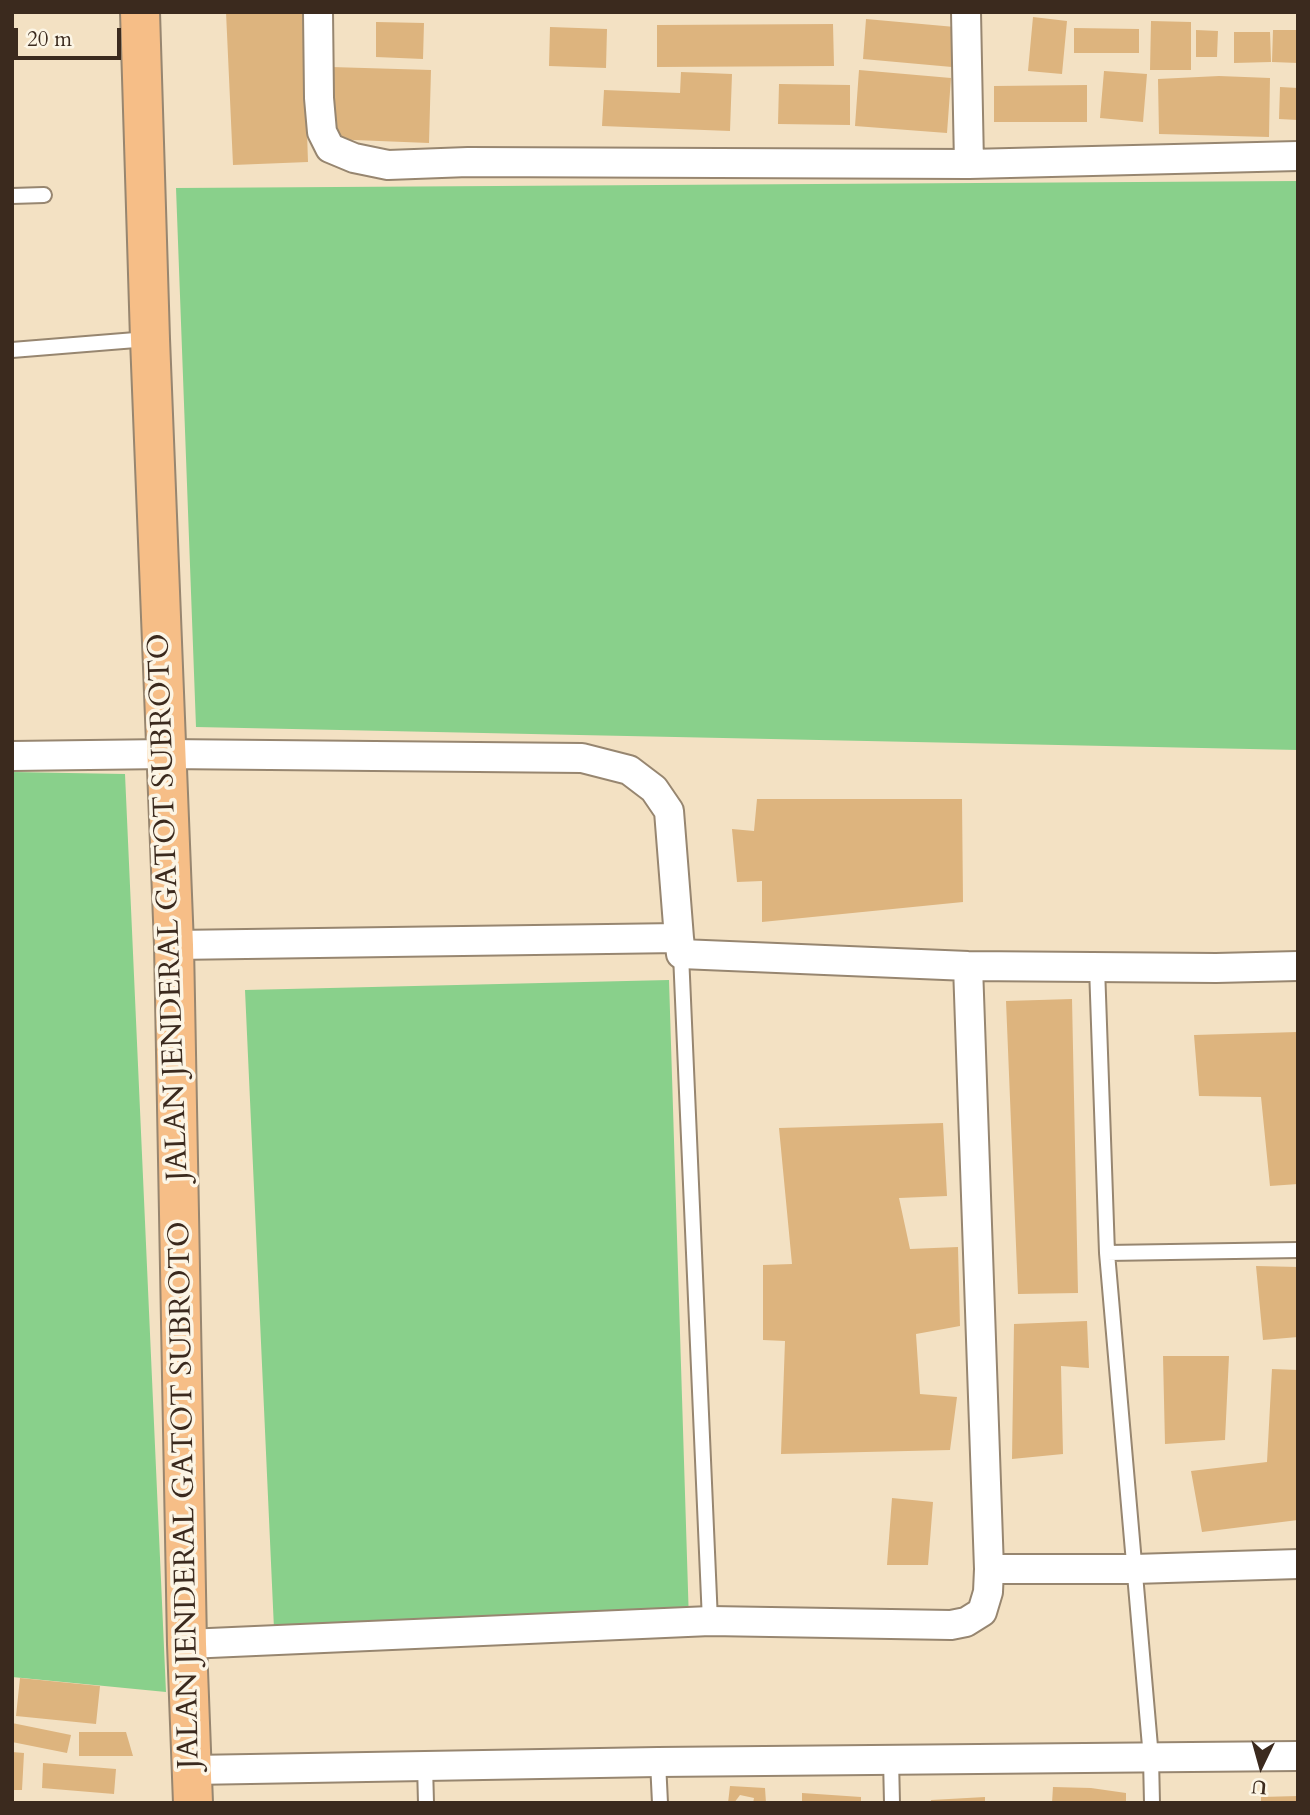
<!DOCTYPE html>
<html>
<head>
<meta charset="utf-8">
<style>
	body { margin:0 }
	#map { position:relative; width:1310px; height:1815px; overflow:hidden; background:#f3e1c3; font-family:Cardo,serif }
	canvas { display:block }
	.frame { position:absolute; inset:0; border:14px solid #3b2a1e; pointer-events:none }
	.north { position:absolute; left:1226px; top:1731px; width:70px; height:70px; -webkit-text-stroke:5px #fcf5e5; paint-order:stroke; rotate:185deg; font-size:19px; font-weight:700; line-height:28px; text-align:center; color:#3b2a1e }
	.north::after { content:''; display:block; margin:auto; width:24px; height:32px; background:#3b2a1e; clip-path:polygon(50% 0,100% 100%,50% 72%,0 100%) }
	.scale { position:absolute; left:14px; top:28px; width:107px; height:32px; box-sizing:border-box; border:4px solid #3b2a1e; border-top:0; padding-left:9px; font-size:21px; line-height:24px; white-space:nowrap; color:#3b2a1e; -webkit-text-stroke:5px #fcf5e5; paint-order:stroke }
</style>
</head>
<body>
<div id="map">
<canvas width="1310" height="1815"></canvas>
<div class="frame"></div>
<div class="north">U</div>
<div class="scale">20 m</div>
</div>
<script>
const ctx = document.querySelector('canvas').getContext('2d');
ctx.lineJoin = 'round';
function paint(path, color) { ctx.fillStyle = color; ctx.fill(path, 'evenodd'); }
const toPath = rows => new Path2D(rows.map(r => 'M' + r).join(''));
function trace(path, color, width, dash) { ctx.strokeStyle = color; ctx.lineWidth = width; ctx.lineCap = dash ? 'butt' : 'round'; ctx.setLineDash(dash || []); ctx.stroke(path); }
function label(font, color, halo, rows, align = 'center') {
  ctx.font = font + ' Cardo,serif'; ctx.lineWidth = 7; ctx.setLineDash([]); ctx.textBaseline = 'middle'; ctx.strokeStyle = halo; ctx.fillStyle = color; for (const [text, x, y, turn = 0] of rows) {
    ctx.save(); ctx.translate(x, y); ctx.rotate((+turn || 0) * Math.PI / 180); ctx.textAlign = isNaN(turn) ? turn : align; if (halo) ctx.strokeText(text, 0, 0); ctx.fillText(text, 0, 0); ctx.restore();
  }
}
paint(toPath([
	[1298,181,1298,750,196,727,176,188],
	[12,772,125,774,166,1692,12,1677],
	[669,980,689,1622,274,1629,245,990]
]), '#89d08b');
paint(toPath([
	[226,12,303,12,308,162,233,165],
	[1033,17,1067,21,1062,74,1028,71],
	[866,19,955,27,952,67,863,59],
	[1151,21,1191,22,1191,70,1150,70],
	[376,22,424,23,423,59,376,57],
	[833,24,834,66,657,67,657,25],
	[550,27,607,29,606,68,549,66],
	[1074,28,1139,29,1139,53,1074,53],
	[1196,30,1218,31,1217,57,1196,57],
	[1273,30,1298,30,1298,63,1272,62],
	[1234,32,1270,32,1271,62,1234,63],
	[331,67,431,70,429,143,329,139],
	[859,70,951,78,947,133,855,126],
	[1104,71,1147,74,1143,122,1100,118],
	[681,72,732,74,730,131,602,126,604,90,680,93],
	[1219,76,1270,78,1269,137,1159,134,1158,79],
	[779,84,850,85,850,125,778,124],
	[1087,85,1087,122,994,122,994,86],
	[1280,87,1298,88,1298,120,1279,119],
	[757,799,962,799,963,902,762,922,762,881,737,882,732,829,754,831],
	[1072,999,1078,1293,1018,1294,1006,1001],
	[1298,1032,1298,1184,1270,1186,1261,1097,1199,1096,1194,1035],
	[943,1123,947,1196,899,1198,910,1249,958,1247,960,1326,916,1334,920,1394,957,1397,950,1450,781,1454,785,1341,763,1340,763,1265,792,1264,779,1128],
	[1256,1266,1298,1267,1298,1337,1263,1340],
	[1087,1321,1089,1368,1061,1366,1063,1454,1012,1459,1014,1324],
	[1163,1356,1229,1356,1225,1440,1165,1444],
	[1272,1369,1298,1370,1298,1520,1202,1532,1191,1471,1267,1462],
	[892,1498,933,1502,928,1565,887,1565],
	[20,1678,100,1686,96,1724,16,1716],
	[12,1723,71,1735,67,1753,12,1742],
	[79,1732,126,1732,133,1756,79,1756],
	[12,1752,24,1753,22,1790,12,1790],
	[43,1763,116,1769,114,1794,42,1788],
	[730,1786,765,1788,766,1803,753,1803,754,1798,740,1795,734,1803,728,1803],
	[1053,1787,1091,1788,1126,1793,1126,1803,1052,1803],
	[802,1793,861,1797,861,1803,802,1803],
	[1298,1796,1298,1803,1261,1803,1261,1797],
	[985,1797,985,1803,931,1803,931,1800]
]), '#ddb47e');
const service = toPath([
	[12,196,44,195],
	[12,350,148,339],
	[681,954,710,1621],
	[1097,967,1107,1253],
	[891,1759,892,1803],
	[658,1762,660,1803],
	[425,1765,426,1803],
	[1152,1803,1151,1758,1107,1253,1298,1250]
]);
const minor = toPath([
	[318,12,319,98,322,132,330,148,354,158,388,165,468,162,969,164,966,12],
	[969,164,1298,156],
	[12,756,166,754,582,758,629,770,654,789,669,811,679,938],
	[174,945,679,938,681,954,968,966,1216,968,1298,966],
	[968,966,989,1569],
	[187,1644,710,1621,951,1625,966,1622,982,1612,988,1592,989,1569,1134,1569,1298,1564],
	[192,1770,658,1762,1298,1756]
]);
const trunk = toPath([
	[140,12,150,339,174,945,187,1644,193,1803]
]);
trace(service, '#978670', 18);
trace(minor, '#978670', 32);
trace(trunk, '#978670', 42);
trace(service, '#fff', 14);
trace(minor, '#fff', 28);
trace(trunk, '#f6be87', 38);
label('30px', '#3b2a1e', '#fcf5e5', [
	["JALAN JENDERAL GATOT SUBROTO",170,907,-92],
	["JALAN JENDERAL GATOT SUBROTO",186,1495,-91]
]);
</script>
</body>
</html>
